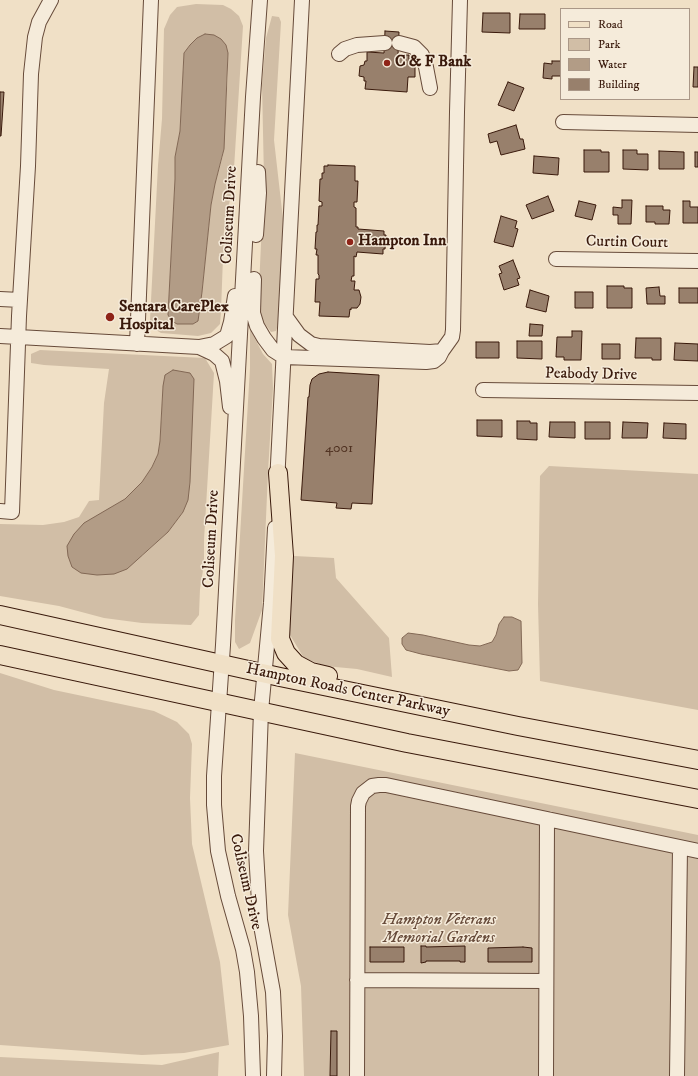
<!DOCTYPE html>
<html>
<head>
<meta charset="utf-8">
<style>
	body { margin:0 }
	#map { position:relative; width:698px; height:1076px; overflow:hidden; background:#f0e0c6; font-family:"IM FELL DW Pica",serif }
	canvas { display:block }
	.legend { position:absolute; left:560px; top:8px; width:130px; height:92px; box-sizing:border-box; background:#f5ebda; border:1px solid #aa9787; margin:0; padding:5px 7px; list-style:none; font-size:12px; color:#39190b }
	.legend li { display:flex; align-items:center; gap:8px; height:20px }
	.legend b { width:20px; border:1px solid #aa9787 }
</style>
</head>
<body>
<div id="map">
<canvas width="698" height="1076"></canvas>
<ul class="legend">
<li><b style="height:5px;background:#f0e0c6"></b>Road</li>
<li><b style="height:11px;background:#d1bea6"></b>Park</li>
<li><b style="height:11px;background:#b29c86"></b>Water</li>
<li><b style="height:11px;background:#98806c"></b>Building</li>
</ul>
</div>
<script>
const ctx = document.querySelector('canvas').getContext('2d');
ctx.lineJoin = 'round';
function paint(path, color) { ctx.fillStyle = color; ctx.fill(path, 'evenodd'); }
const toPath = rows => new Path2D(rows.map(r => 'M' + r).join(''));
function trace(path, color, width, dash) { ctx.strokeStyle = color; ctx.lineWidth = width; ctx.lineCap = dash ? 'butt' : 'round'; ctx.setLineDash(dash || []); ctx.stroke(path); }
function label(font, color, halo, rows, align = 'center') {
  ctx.font = font + ' "IM FELL DW Pica",serif'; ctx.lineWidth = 3; ctx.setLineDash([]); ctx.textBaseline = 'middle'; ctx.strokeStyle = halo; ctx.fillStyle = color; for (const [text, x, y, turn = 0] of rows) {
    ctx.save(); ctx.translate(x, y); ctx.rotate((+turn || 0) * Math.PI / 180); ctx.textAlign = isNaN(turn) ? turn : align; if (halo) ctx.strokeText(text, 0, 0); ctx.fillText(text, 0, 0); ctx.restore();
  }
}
paint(toPath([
	[196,4,223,5,231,9,239,16,243,26,233,184,224,230,221,311,220,324,211,333,198,336,161,333,151,327,150,320,158,165,162,119,164,29,170,15,177,7],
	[197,38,226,45,228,53,228,72,223,155,215,184,211,205,202,292,198,321,193,324,177,324,168,315,175,179,175,157,180,131,184,53,190,45],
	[272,16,279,17,281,22,274,140,283,219,278,325,276,331,271,332,263,321,258,309,264,179,262,85,266,38],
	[250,329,263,354,272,364,273,388,268,472,262,610,250,643,239,649,235,642,235,620,250,368],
	[40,350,205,358,214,373,204,540,204,564,200,589,199,615,191,625,142,623,104,618,59,606,0,596,0,524,43,525,64,522,79,517,89,501,99,500,104,403,109,369,44,365,31,363,31,354],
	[163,386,191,443,190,482,183,512,168,532,142,556,111,508,125,499,142,482,152,467,158,454,160,441],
	[549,466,698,474,698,710,540,681,538,604,540,476],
	[294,556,334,558,336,578,389,638,392,677,357,669,325,666,304,658,290,635,288,594],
	[0,673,54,690,154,711,177,722,189,734,192,744,190,798,192,844,220,962,229,1045,184,1053,142,1055,0,1045],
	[295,753,698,835,698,1076,304,1076,301,986,288,915],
	[219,1052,218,1076,0,1076,0,1057,162,1065]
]), '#d1bea6');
const water = toPath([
	[205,34,214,35,221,39,226,45,228,53,224,149,215,184,211,205,202,292,198,321,193,324,177,324,172,321,168,315,175,179,175,157,180,131,184,53,190,45,197,38,205,34],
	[173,370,190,373,194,379,190,482,188,500,183,512,168,532,127,569,114,574,97,575,81,573,72,567,68,556,67,546,74,534,84,523,125,499,142,482,152,467,158,454,160,441,163,386,165,375,173,370],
	[504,617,512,617,521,621,522,663,518,670,509,671,421,654,406,650,402,644,402,638,408,633,423,635,469,645,480,646,492,642,496,635,499,624,504,617]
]);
paint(water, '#b29c86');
trace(water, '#826855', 1);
const building = toPath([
	[483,13,510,13,510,33,482,32,483,13],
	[520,14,545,14,545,29,519,29,520,14],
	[385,31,399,32,398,55,409,55,409,65,415,65,415,77,408,77,407,92,365,89,366,81,364,81,364,77,359,76,360,66,364,65,365,61,367,61,367,52,384,53,385,31],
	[552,61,561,61,561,76,552,76,552,79,543,78,544,63,552,64,552,61],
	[694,67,698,67,698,87,693,87,694,67],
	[508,82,524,88,514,111,498,105,508,82],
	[0,92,4,92,1,136,0,136,0,92],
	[516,125,520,139,523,139,525,149,501,155,497,141,490,143,488,134,516,125],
	[584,150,601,150,601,152,609,152,609,172,584,172,584,150],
	[623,150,637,150,637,154,648,154,648,170,623,169,623,150],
	[659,151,684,152,684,169,659,169,659,151],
	[695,152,698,152,698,167,695,167,695,152],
	[534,156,559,158,558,175,533,173,534,156],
	[328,165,355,166,355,181,358,181,357,202,354,202,354,207,356,208,356,227,358,227,358,229,384,231,384,235,386,235,385,249,383,249,383,254,357,252,356,257,354,256,354,276,352,276,351,281,355,281,354,290,359,290,361,297,360,304,357,308,351,308,351,310,350,309,349,317,319,316,320,302,315,302,316,279,319,279,319,275,318,274,318,255,316,255,317,249,315,249,316,232,317,232,317,225,318,225,319,206,322,206,322,202,319,201,320,179,322,179,322,173,324,173,324,166,328,166,328,165],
	[548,196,554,211,532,219,526,205,548,196],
	[622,200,632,200,631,224,618,224,618,215,613,215,613,207,622,208,622,200],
	[579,201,596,205,592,220,575,216,579,201],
	[683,201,690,201,690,207,698,207,698,223,683,223,683,201],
	[646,206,663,206,663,210,670,210,669,224,655,224,655,222,646,222,646,206],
	[501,216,517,221,515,228,518,229,513,247,494,242,501,216],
	[513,260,520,278,517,279,519,285,504,290,499,274,502,273,499,266,513,260],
	[607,286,624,286,624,288,632,288,632,308,607,308,607,286],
	[659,287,660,296,665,296,665,304,647,304,646,288,659,287],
	[679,288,698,288,698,303,679,303,679,288],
	[530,290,549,296,546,312,526,307,530,290],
	[575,292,593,292,593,308,575,308,575,292],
	[530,324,543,325,542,336,529,336,530,324],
	[572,331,582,331,581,360,564,360,564,357,556,357,557,337,572,337,572,331],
	[636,338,661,338,661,360,652,360,652,358,635,358,636,338],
	[517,341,542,341,542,359,517,358,517,341],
	[476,342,499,342,499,358,476,358,476,342],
	[675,343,698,344,698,361,674,360,675,343],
	[602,344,620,344,620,359,602,359,602,344],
	[328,372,379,375,372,504,352,503,351,509,336,508,337,503,301,500,308,397,309,397,310,385,312,379,319,374,328,372],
	[477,420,502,420,502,437,477,436,477,420],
	[517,421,530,421,530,423,537,423,537,440,517,439,517,421],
	[550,422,575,422,575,438,549,437,550,422],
	[585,422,610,422,610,439,585,439,585,422],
	[623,422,648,423,647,438,622,438,623,422],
	[664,423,686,424,686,439,663,438,664,423],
	[421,946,426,946,426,947,465,946,465,962,460,962,460,961,426,961,426,962,421,963,421,946],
	[370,947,404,947,404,962,370,962,370,947],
	[523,947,532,948,532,962,488,962,488,948,523,947],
	[331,1031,337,1031,337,1076,330,1076,331,1031]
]);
paint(building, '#98806c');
trace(building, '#39190b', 1);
const minor = toPath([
	[399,43,414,47,422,55,426,67,430,88],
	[339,54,345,49,357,45,385,43],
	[563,122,698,125],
	[256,235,259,193,258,172],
	[556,259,698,261],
	[254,279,253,313,257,326,264,338,273,350,284,357,426,362,434,361,439,357,442,351,452,337,453,330,457,112,460,0],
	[0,299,20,300],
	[286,317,299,335,311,344,319,346,430,352,442,351],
	[0,336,199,347,214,344,227,336,231,322,235,296],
	[137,344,151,0],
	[199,347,214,354,222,361,227,381,230,407],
	[483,390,698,393],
	[277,483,302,0],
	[0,511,12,512,19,316,28,166,31,74,35,37,39,22,51,0],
	[357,980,546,981],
	[253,1076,251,1016,247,972,243,949,228,896,218,851,214,805,214,776,223,645,253,97,260,0],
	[274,1076,275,1036,273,992,260,920,256,851,261,711,271,603,275,528],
	[357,1076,358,806,359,801,363,793,372,786,379,785,386,785,698,851],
	[546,1076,547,819],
	[677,1076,680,848]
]);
const major = toPath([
	[278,473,284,556,280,639,286,653,296,664,311,672,328,676],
	[0,615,280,677,518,726,698,760],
	[0,655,407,743,698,799]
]);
trace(minor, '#674b3a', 16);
trace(major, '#39190b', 20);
trace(minor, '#f5ebda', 14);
trace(major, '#f0e0c6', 18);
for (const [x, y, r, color] of [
	[387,63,4,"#8f2418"],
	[350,242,4,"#8f2418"],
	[110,317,5,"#8f2418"]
]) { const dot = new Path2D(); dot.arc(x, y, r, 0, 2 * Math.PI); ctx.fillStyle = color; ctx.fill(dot); trace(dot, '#f5ebda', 1.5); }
label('14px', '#513323', null, [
	["4001",339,449]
]);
label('bold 16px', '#39190b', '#f5ebda', [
	["C & F Bank",395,63],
	["Hampton Inn",358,242],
	["Sentara CarePlex",119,308],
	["Hospital",119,326]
], 'left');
label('16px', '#39190b', '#f5ebda', [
	["Coliseum Drive",230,215,-87],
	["Curtin Court",627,243,1],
	["Peabody Drive",591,375,1],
	["Coliseum Drive",212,539,-87],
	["Hampton Roads Center Parkway",348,691,12],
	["Coliseum Drive",245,882,77]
]);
label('italic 16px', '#674b3a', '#f5ebda', [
	["Hampton Veterans",439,921],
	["Memorial Gardens",439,939]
]);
</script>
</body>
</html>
